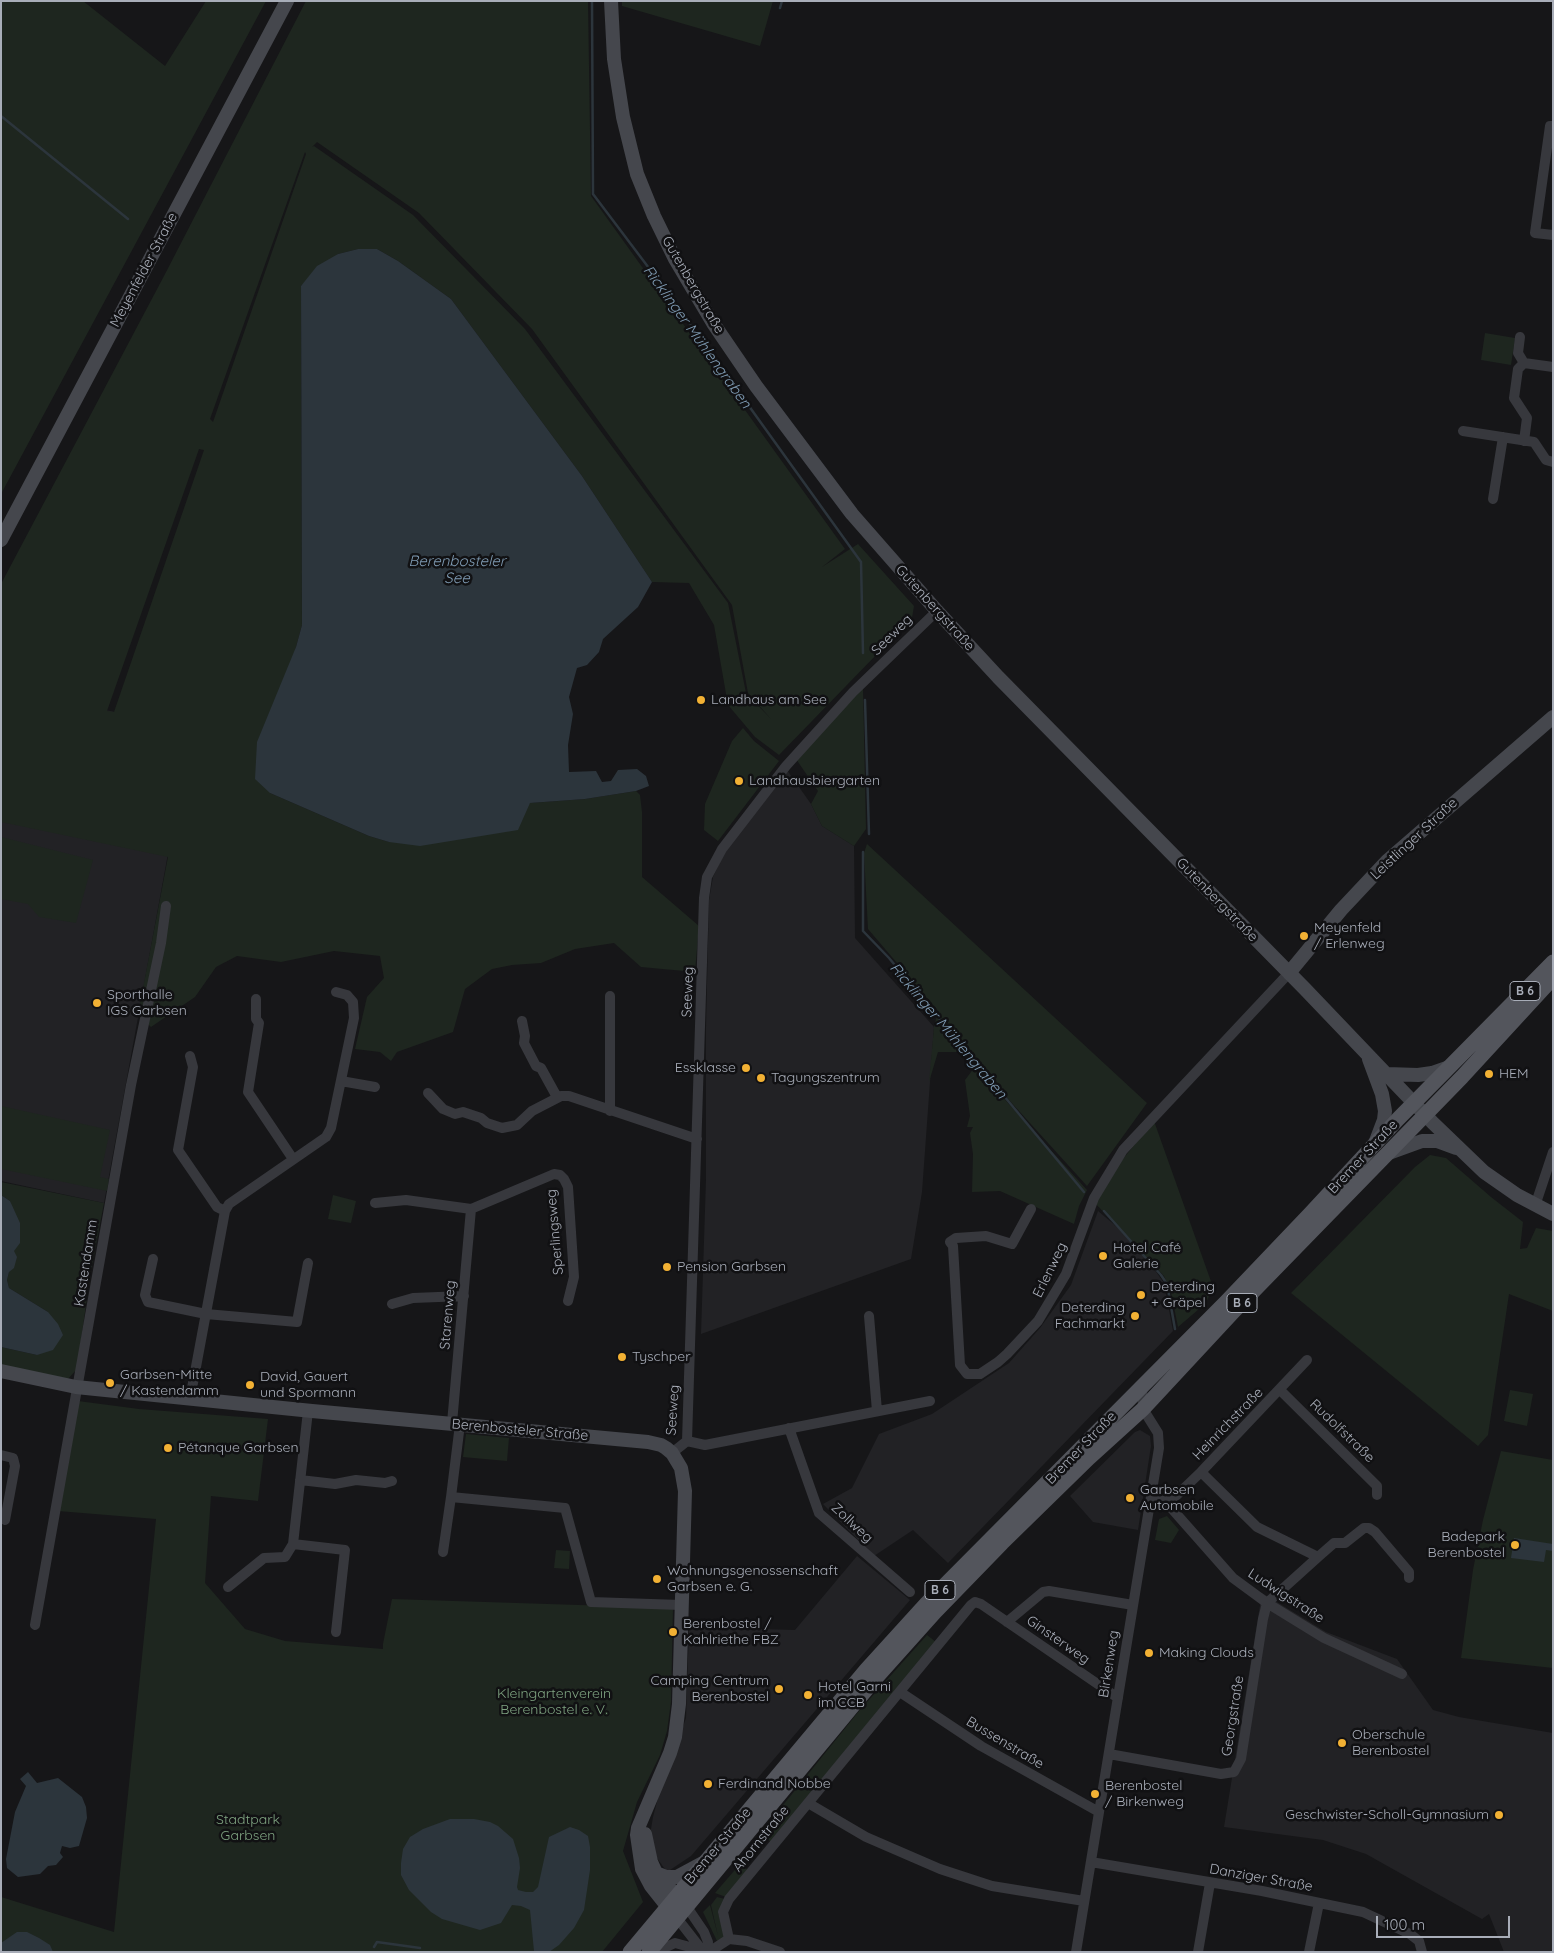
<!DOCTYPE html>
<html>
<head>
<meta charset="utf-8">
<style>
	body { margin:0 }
	#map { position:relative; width:1554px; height:1953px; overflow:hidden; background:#161618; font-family:Quicksand,sans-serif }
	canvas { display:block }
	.frame { position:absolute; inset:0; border:2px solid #a8adb8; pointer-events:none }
	.scale { position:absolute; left:1376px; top:1916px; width:134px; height:22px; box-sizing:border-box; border:2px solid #a8adb8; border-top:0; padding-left:6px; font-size:15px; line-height:18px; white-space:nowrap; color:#a8adb8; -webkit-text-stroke:4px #111113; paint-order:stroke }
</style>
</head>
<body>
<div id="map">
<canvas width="1554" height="1953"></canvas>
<div class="frame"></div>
<div class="scale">100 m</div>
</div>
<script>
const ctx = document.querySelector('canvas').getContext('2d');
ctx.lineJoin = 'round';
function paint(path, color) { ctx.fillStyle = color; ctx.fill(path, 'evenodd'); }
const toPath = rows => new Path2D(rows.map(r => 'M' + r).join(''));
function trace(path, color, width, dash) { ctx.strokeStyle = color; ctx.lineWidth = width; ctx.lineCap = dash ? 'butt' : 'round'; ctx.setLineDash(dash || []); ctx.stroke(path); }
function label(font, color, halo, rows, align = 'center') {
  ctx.font = font + ' Quicksand,sans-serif'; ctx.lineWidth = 5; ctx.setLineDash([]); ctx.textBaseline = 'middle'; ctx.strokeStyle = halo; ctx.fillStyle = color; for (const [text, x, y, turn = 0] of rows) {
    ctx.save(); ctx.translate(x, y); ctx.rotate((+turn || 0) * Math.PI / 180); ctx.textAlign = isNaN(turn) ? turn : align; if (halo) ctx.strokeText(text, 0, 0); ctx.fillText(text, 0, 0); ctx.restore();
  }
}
paint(toPath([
	[1,688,191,728,104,1203,1,1181],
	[787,770,811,804,822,826,854,846,855,938,934,1027,922,1192,911,1259,701,1334,706,1179,706,1027,709,900,713,877,726,849],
	[1098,1211,1135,1242,1164,1283,1173,1331,948,1563,913,1530,874,1556,823,1504,852,1488,879,1434,932,1414,1009,1363,1040,1328,1071,1285],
	[1140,1430,1150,1436,1151,1446,1138,1530,1093,1522,1070,1496,1135,1432],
	[857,1556,910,1600,691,1856,667,1872,654,1854,650,1835,653,1817,659,1794,686,1718,689,1627,795,1630],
	[1262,1593,1326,1632,1397,1659,1433,1710,1459,1717,1553,1733,1553,1952,1504,1952,1489,1914,1482,1919,1366,1854,1323,1840,1224,1827]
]), '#222225');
paint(toPath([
	[1,1,83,1,165,66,206,1,266,1,1,494],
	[306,1,588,1,591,196,845,549,822,567,858,544,914,606,912,618,779,755,755,737,728,705,714,625,689,583,652,582,582,476,451,299,398,261,377,249,358,249,338,254,301,286,302,625,296,647,270,793,369,836,389,842,530,803,585,799,636,791,640,795,642,812,642,877,699,926,695,972,641,967,614,943,575,949,541,963,512,965,492,969,465,989,453,1032,397,1052,391,1061,380,1052,355,1049,367,997,384,978,380,956,334,951,281,962,237,956,216,967,195,997,151,1027,138,1014,168,857,1,822,1,584,164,276],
	[317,142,419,213,532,329,732,605,748,693,771,719,746,693,728,603,525,329,413,215,314,146,312,147],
	[305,152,306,154,213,422,210,419],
	[199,449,204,450,114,712,107,711],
	[622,1,773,1,760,46,622,6],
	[1485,333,1515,338,1511,365,1481,360],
	[863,688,866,829,854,846,822,826,811,804,818,791,796,759],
	[743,728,754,741,779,761,718,841,704,830,705,804,732,741],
	[1,837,93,860,76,923,39,917,28,904,1,899],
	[867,844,1147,1103,1087,1186,1000,1090,997,1091,1087,1190,1079,1206,1074,1224,1000,1191,972,1192,973,1154,970,1133,973,1127,967,1127,970,1116,965,1080,974,1068,961,1052,938,1052,929,1082,934,1027,938,1011,868,929,864,853],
	[1,1106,110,1130,100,1177,109,1179,107,1191,1,1169],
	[1154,1121,1213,1287,1206,1303,1178,1327,1171,1292,1164,1276,1095,1203,1122,1160],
	[1430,1155,1446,1158,1491,1197,1523,1222,1520,1249,1527,1248,1536,1228,1553,1231,1553,1311,1509,1294,1488,1435,1478,1446,1291,1293,1415,1167],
	[1,1182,104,1203,90,1276,77,1369,68,1379,1,1365,1,1347,37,1355,48,1312,9,1288,7,1280,14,1251,10,1201,1,1195],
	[333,1195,356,1201,351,1223,328,1219],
	[1510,1390,1533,1394,1527,1426,1504,1421],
	[78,1401,139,1409,268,1419,258,1501,211,1496,205,1583,245,1629,285,1641,383,1649,383,1644,392,1599,673,1608,671,1702,667,1731,660,1755,637,1802,623,1851,643,1902,602,1952,1,1952,1,1897,114,1932,156,1519,58,1511],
	[466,1434,509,1438,507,1461,463,1457],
	[1501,1451,1553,1460,1553,1668,1461,1658,1473,1570,1483,1520],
	[1167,1516,1179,1530,1171,1543,1155,1540,1159,1519],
	[556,1550,570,1551,569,1569,554,1568],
	[927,1635,936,1642,771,1842,762,1834,771,1820,859,1711],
	[740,1864,748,1870,726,1897,715,1893],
	[717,1897,725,1899,718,1913,725,1937,717,1941,703,1912,710,1905,718,1936,711,1905]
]), '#1e261f');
paint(toPath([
	[358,249,377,249,398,261,451,299,582,476,652,582,638,607,603,639,599,652,587,665,577,668,569,697,573,714,568,745,569,772,596,771,602,782,611,781,618,770,637,769,646,776,649,786,636,791,585,799,530,803,518,830,420,846,389,842,369,836,270,793,255,779,257,742,296,647,302,625,301,286,317,266,338,254],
	[1,1195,10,1201,20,1223,20,1243,14,1251,17,1257,14,1268,9,1272,7,1280,9,1288,48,1312,58,1324,63,1335,53,1350,37,1355,1,1347],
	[1514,1538,1553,1544,1553,1551,1546,1550,1544,1562,1511,1558],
	[28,1772,37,1783,58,1778,82,1797,86,1807,87,1818,79,1846,70,1848,62,1846,60,1853,63,1857,56,1865,48,1866,40,1874,18,1877,7,1868,6,1859,15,1812,26,1786,20,1779],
	[450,1819,474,1819,490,1822,498,1826,513,1839,519,1858,520,1868,517,1887,518,1890,526,1892,533,1892,538,1887,549,1837,570,1827,579,1830,588,1836,590,1847,590,1870,584,1910,574,1928,559,1945,549,1952,534,1951,530,1910,521,1906,512,1905,501,1923,480,1930,442,1919,431,1912,409,1890,401,1875,401,1863,403,1849,410,1837,423,1829],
	[17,1932,27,1932,39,1938,50,1945,53,1952,1,1952,1,1943]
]), '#2c353c');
trace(toPath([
	[592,1,593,194,667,292,861,562,863,653],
	[780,8,782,1],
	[1,116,128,219],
	[865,700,869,834],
	[863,852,863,931,889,958,1084,1192],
	[1104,1211,1161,1275,1167,1284,1175,1329],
	[374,1947,377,1942,420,1948]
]), '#2c353c', 2.5);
trace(toPath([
	[1553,126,1550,126,1535,233,1553,235],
	[1520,337,1518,353,1524,363],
	[1463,431,1534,442,1546,460,1553,462],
	[1524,441,1527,418,1514,398,1518,369,1524,363,1553,367],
	[1493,499,1503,437],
	[256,999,256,1019,259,1023,248,1092,293,1159],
	[522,1021,525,1036,524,1043,536,1066,541,1068,557,1097],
	[190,1056,193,1067,178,1150,217,1207,225,1211],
	[341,1081,375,1087],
	[428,1093,443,1109,455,1114,463,1112,481,1118,487,1123,502,1128,517,1125,532,1111,561,1096,569,1096,697,1139],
	[610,1111,610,996],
	[375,1203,406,1200,471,1209,554,1174,560,1175,564,1179,568,1187,574,1277,568,1301],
	[1535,1206,1553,1152],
	[1031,1209,1012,1244,986,1236,956,1238,950,1242,953,1246,960,1365,967,1374,980,1374,998,1362,1007,1354,1038,1321,1066,1274,1094,1198,1123,1150,1289,973],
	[153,1259,145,1295,148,1302,206,1314,297,1322,308,1263],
	[392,1304,413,1298,464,1296],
	[869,1316,877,1411],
	[1280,1390,1377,1486,1377,1495],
	[190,1399,225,1211,229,1204,326,1137,331,1128,354,1018,353,1002,347,995,336,992],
	[452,1423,471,1209],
	[460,1424,451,1497,565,1508,591,1602,681,1605],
	[789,1428,819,1513,910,1592],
	[687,1441,705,1445,930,1401],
	[672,1453,687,1441,704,898,707,877,722,849,786,766,853,692,937,611],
	[1,1455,13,1458,15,1466,5,1520],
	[1201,1472,1257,1527,1318,1557,1267,1603],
	[300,1480,335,1484,356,1480,385,1483,392,1481],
	[1151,1499,1165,1501,1233,1578,1267,1603,1324,1638,1402,1674],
	[1165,1501,1177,1495,1201,1472,1307,1360],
	[293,1544,345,1550,336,1632],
	[443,1552,451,1497],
	[1318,1557,1334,1543,1345,1543,1364,1528,1369,1528,1375,1532,1409,1572,1409,1578],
	[228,1587,264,1558,285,1557,293,1544,308,1411],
	[1007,1622,1043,1592,1049,1591,1133,1605],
	[35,1625,131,1085,161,943,166,906],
	[900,1692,981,1746,1099,1812],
	[1109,1754,1221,1774,1234,1772,1241,1759,1263,1619,1267,1603],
	[808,1803,866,1837,940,1869,992,1886,1084,1901],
	[1091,1862,1262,1891,1363,1912,1410,1934,1419,1941,1422,1952],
	[687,1907,704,1932,708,1942,707,1952],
	[677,1918,702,1950],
	[729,1939,723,1912,729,1899,971,1605,975,1602,981,1604,1118,1698],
	[655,1952,675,1943,701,1950],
	[709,1952,729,1939,747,1941,780,1952],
	[1076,1952,1159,1448,1158,1433,1143,1409,1142,1385],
	[1198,1952,1210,1883],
	[1309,1952,1319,1903]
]), '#37383d', 10);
trace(toPath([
	[611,1,614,59,623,117,637,174,654,216,675,259,713,323,756,386,852,514,937,611,998,677,1305,989,1433,1123,1484,1172,1517,1195,1553,1214],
	[1,540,287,1],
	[1289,973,1341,910,1387,861,1553,717],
	[1369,1059,1382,1094,1385,1111,1384,1120,1376,1141],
	[1387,1074,1418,1075,1432,1073,1449,1067],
	[1389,1153,1422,1141,1437,1141,1456,1148],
	[1,1371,76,1387,312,1411,648,1442,661,1445,666,1448,672,1453,681,1468,685,1491,679,1704,675,1737,670,1753,638,1828,637,1835,642,1869,651,1886,674,1915],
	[645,1834,651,1862,656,1873,683,1903],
	[656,1873,666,1877,677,1877,703,1863]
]), '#45474d', 14);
trace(toPath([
	[630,1952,866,1670,926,1604,1226,1302,1310,1214,1398,1119,1553,962],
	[649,1952,875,1679,935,1612,1002,1543,1089,1458,1143,1409,1235,1310,1462,1077,1553,978]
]), '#53555c', 15);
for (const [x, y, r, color] of [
	[701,700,5,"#f2b134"],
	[739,781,5,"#f2b134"],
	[1304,936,5,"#f2b134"],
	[97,1003,5,"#f2b134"],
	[746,1068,5,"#f2b134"],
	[1489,1074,5,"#f2b134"],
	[761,1078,5,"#f2b134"],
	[1103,1256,5,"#f2b134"],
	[667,1267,5,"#f2b134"],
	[1141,1295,5,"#f2b134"],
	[1135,1316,5,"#f2b134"],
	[622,1357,5,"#f2b134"],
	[110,1383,5,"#f2b134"],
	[250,1385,5,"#f2b134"],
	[168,1448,5,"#f2b134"],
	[1130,1498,5,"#f2b134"],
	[1515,1545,5,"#f2b134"],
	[657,1579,5,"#f2b134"],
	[673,1632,5,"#f2b134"],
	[1149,1653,5,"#f2b134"],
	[779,1689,5,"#f2b134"],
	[808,1695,5,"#f2b134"],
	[1342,1743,5,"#f2b134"],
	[708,1784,5,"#f2b134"],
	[1095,1794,5,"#f2b134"],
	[1499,1815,5,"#f2b134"]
]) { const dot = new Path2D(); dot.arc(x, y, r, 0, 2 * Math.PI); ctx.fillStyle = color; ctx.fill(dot); trace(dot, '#111113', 2); }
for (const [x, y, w] of [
	[1525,991,30],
	[1242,1303,30],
	[940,1590,30]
]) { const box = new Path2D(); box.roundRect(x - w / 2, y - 9.5, w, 19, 4); ctx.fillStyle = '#111113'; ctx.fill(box); trace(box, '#a8adb8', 1); }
label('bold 12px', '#a8adb8', null, [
	["B 6",1525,991],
	["B 6",1242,1303],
	["B 6",940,1590]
]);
label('14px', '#a8adb8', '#111113', [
	["Meyenfelder Straße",144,270,-62],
	["Gutenbergstraße",693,285,60],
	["Gutenbergstraße",935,608,48],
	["Seeweg",892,635,-45],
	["Leistlinger Straße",1414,839,-43],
	["Gutenbergstraße",1217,900,46],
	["Seeweg",688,992,-88],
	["Bremer Straße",1363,1157,-47],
	["Sperlingsweg",555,1232,-95],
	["Kastendamm",86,1263,-81],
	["Erlenweg",1050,1270,-64],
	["Starenweg",448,1315,-85],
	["Seeweg",673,1410,-86],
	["Heinrichstraße",1228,1424,-46],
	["Berenbosteler Straße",520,1430,5],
	["Rudolfstraße",1342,1431,44],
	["Bremer Straße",1081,1448,-46],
	["Zollweg",852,1523,43],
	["Ludwigstraße",1286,1596,33],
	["Ginsterweg",1058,1640,35],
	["Birkenweg",1109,1664,-81],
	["Georgstraße",1233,1716,-81],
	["Bussenstraße",1005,1743,31],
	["Ahornstraße",761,1839,-51],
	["Bremer Straße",718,1846,-50],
	["Danziger Straße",1261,1878,10]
]);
label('14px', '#a8adb8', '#111113', [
	["Landhaus am See",711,700],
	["Landhausbiergarten",749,781],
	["Meyenfeld",1314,928],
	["/ Erlenweg",1314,944],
	["Sporthalle",107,995],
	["IGS Garbsen",107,1011],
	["Essklasse",736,1068,"right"],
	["HEM",1499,1074],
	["Tagungszentrum",771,1078],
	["Hotel Café",1113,1248],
	["Galerie",1113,1264],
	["Pension Garbsen",677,1267],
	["Deterding",1151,1287],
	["+ Gräpel",1151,1303],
	["Deterding",1125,1308,"right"],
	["Fachmarkt",1125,1324,"right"],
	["Tyschper",632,1357],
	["Garbsen-Mitte",120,1375],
	["/ Kastendamm",120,1391],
	["David, Gauert",260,1377],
	["und Spormann",260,1393],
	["Pétanque Garbsen",178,1448],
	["Garbsen",1140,1490],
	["Automobile",1140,1506],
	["Badepark",1505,1537,"right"],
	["Berenbostel",1505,1553,"right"],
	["Wohnungsgenossenschaft",667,1571],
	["Garbsen e. G.",667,1587],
	["Berenbostel /",683,1624],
	["Kahlriethe FBZ",683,1640],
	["Making Clouds",1159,1653],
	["Camping Centrum",769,1681,"right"],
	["Berenbostel",769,1697,"right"],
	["Hotel Garni",818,1687],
	["im CCB",818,1703],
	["Oberschule",1352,1735],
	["Berenbostel",1352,1751],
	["Ferdinand Nobbe",718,1784],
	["Berenbostel",1105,1786],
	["/ Birkenweg",1105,1802],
	["Geschwister-Scholl-Gymnasium",1489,1815,"right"]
], 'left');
label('14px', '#7fa381', '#111113', [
	["Kleingartenverein",554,1694],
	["Berenbostel e. V.",554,1710],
	["Stadtpark",248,1820],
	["Garbsen",248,1836]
]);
label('italic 15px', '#7f9bb3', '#111113', [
	["Ricklinger Mühlengraben",697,337,54],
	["Berenbosteler",457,561],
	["See",457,578],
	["Ricklinger Mühlengraben",948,1031,50]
]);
</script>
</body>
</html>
